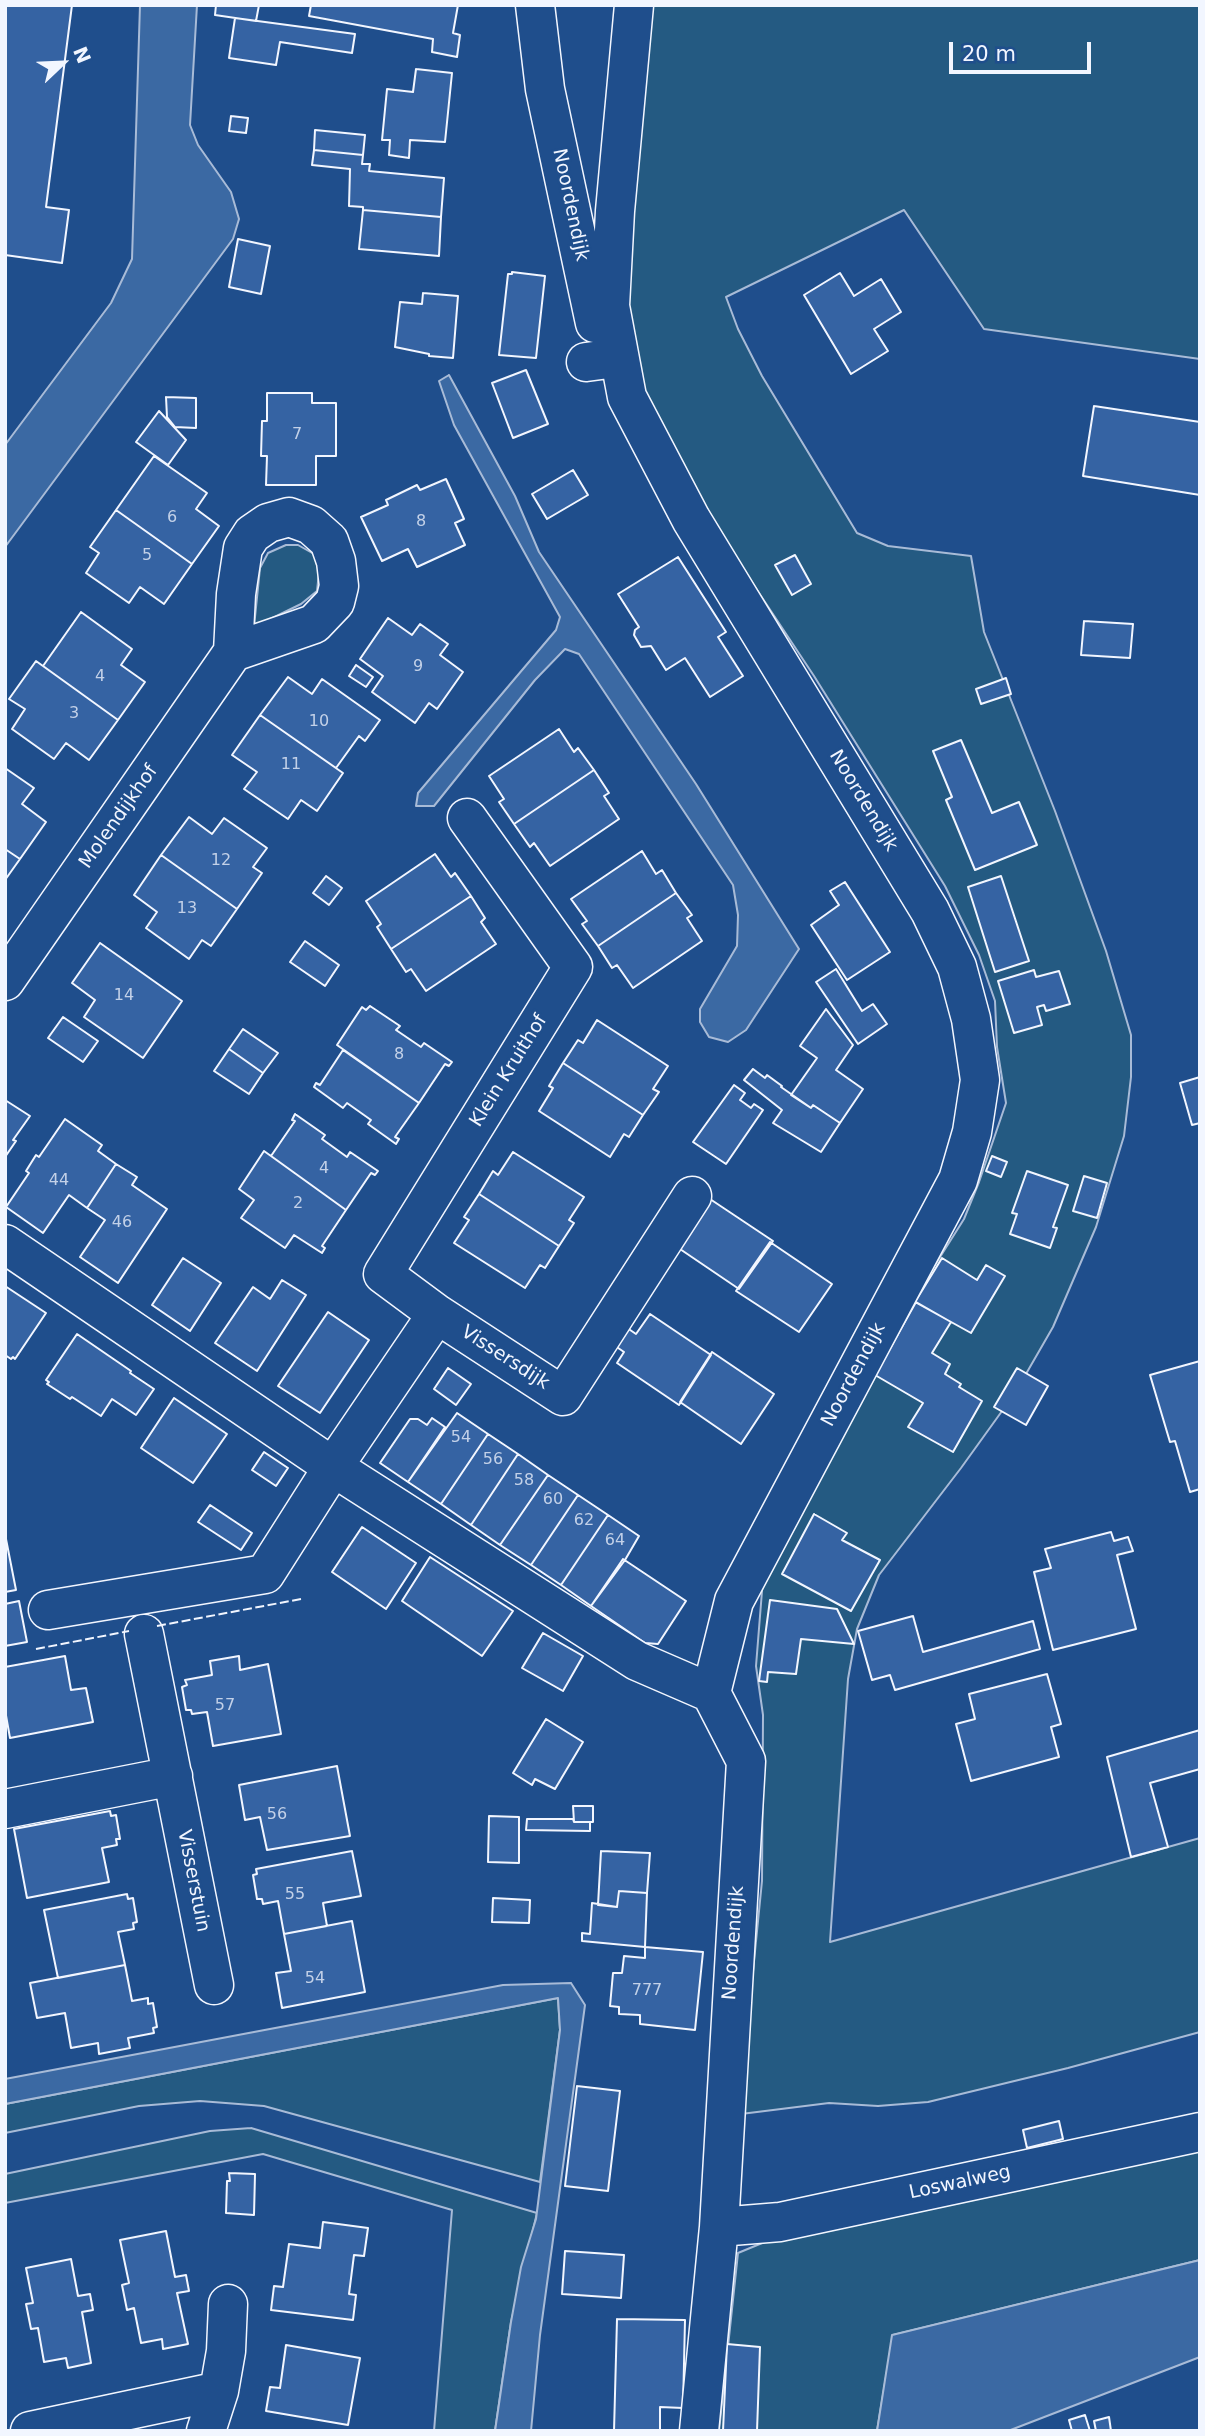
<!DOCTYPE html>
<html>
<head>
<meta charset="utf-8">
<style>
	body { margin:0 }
	#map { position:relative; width:1205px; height:2436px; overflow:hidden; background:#1f4e8c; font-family:"DejaVu Sans",sans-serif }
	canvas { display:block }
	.frame { position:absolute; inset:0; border:7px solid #f2f6ff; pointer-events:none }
	.north { position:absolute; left:28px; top:28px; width:70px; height:70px; -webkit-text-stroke:5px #1f4e8c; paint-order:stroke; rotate:67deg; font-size:19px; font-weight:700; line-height:28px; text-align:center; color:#f2f6ff }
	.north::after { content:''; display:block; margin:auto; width:24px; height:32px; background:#f2f6ff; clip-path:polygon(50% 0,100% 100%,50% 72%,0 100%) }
	.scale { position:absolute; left:949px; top:42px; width:142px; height:32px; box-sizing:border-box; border:4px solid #f2f6ff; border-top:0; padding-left:9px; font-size:21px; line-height:24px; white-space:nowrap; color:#f2f6ff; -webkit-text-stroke:5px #1f4e8c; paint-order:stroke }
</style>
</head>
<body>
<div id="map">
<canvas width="1205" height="2436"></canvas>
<div class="frame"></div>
<div class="north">N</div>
<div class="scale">20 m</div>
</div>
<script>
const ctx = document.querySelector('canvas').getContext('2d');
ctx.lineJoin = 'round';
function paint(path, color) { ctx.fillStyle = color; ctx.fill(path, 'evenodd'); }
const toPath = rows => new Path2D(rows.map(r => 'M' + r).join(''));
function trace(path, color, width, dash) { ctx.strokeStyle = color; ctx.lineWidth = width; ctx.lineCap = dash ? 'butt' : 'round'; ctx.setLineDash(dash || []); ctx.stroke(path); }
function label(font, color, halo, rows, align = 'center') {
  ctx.font = font + ' "DejaVu Sans",sans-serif'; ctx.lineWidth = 5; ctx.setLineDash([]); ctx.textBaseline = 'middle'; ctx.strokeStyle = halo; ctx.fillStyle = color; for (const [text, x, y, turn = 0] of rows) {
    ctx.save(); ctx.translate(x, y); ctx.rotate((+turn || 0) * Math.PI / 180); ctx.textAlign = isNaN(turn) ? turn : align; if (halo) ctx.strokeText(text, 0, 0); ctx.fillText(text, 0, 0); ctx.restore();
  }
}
const green = toPath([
	[650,5,1200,5,1200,359,984,329,904,210,726,297,738,329,762,376,857,533,888,546,971,556,984,632,1055,811,1106,951,1131,1035,1131,1077,1124,1136,1096,1227,1053,1327,1015,1393,961,1468,879,1575,857,1629,848,1679,830,1942,1200,1838,1200,2032,1068,2068,928,2102,878,2106,829,2103,741,2114,743,2072,762,1881,763,1715,756,1666,764,1566,867,1373,964,1219,979,1182,1006,1103,997,1047,995,1001,979,955,945,886,814,676,690,489,648,415,627,311,637,138,650,5],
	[286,545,298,545,314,554,319,572,317,591,301,604,254,627,260,568,268,553,286,545],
	[558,1998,560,2030,540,2182,264,2106,200,2101,139,2106,5,2133,5,2104,558,1998],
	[251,2128,537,2213,511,2322,495,2431,434,2431,452,2210,263,2154,5,2203,5,2174,210,2131,251,2128],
	[1200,2145,1200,2260,893,2335,877,2431,719,2431,738,2253,767,2241,1200,2145]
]);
paint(green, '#245a82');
trace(green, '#a8bbd7', 2);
const water = toPath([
	[140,5,197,5,190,125,198,145,231,192,239,219,233,239,5,547,5,445,111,303,132,259,140,5],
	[449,375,515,496,539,552,696,784,799,949,746,1030,728,1042,709,1037,700,1022,700,1009,737,946,738,915,733,885,579,654,565,649,535,680,434,806,416,806,418,793,556,630,560,617,454,425,439,381,449,375],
	[571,1983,585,2005,540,2335,531,2431,495,2431,511,2322,521,2267,536,2219,560,2030,558,1998,5,2104,5,2079,503,1985,571,1983],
	[1200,2260,1200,2357,1008,2431,877,2431,892,2335,1200,2260]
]);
paint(water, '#3b69a3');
trace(water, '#a8bbd7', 2);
const building = toPath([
	[5,5,72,5,46,207,69,210,62,263,5,255,5,5],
	[216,5,259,5,256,21,215,15,216,5],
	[311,5,458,5,453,33,460,35,457,57,432,52,433,39,309,16,311,5],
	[235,18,355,34,352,53,280,42,276,65,229,58,235,18],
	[416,69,452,73,445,142,410,140,409,158,389,155,390,140,382,140,387,89,413,92,416,69],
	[231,116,248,118,246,133,229,131,231,116],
	[315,130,365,135,363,155,314,150,315,130],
	[314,150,363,155,362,164,370,164,369,171,444,178,441,217,363,210,363,207,349,206,350,169,312,165,314,150],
	[363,210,441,217,439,256,359,249,363,210],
	[238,239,270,246,261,294,229,287,238,239],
	[512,272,545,276,536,358,499,355,508,274,512,274,512,272],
	[840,273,854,296,881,279,901,312,874,329,888,351,851,374,804,295,840,273],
	[423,293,458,296,453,358,429,356,429,354,395,347,400,302,422,304,423,293],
	[526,370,548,424,513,438,492,383,526,370],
	[267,393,312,393,312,403,336,403,336,456,316,456,316,485,266,485,267,456,261,456,262,421,267,421,267,393],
	[166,397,196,398,196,428,175,427,167,417,166,397],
	[1094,406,1200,422,1200,495,1083,476,1094,406],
	[159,411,186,440,168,465,136,442,159,411],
	[154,456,207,493,196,509,219,526,192,564,116,510,154,456],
	[573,470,588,495,547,519,532,494,573,470],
	[446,479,464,519,455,523,465,545,417,567,408,549,382,561,361,517,388,505,386,500,417,485,420,490,446,479],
	[116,510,192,564,164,604,140,587,129,603,86,573,99,553,90,547,116,510],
	[795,555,811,584,792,595,775,565,795,555],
	[678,557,726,632,718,637,743,676,710,697,685,658,666,670,651,646,641,647,634,635,635,630,639,627,618,594,678,557],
	[81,612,132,649,121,665,145,682,118,720,43,666,81,612],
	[388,618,412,635,420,624,448,644,440,655,463,672,437,709,429,703,415,723,372,692,383,676,360,659,388,618],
	[1084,621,1133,624,1130,658,1081,655,1084,621],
	[36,661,118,720,89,760,66,743,54,759,12,729,25,709,9,699,36,661],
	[356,665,373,677,366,687,349,676,356,665],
	[288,677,312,694,322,679,380,720,365,741,359,736,336,768,260,715,288,677],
	[1006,678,1011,694,981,704,976,689,1006,678],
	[260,715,343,773,317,811,301,800,288,819,244,789,257,772,232,755,260,715],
	[559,729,574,752,578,748,594,770,514,824,499,802,504,799,489,776,559,729],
	[961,740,992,813,1019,802,1037,845,975,870,946,800,952,797,933,751,961,740],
	[5,768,34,788,22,804,46,822,20,859,5,849,5,768],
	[594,770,609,793,604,796,619,819,550,866,534,843,530,847,514,824,594,770],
	[189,817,212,834,224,818,267,848,253,867,262,873,237,909,161,855,189,817],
	[5,849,20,859,5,880,5,849],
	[642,851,656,874,662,870,676,893,598,946,582,924,587,921,571,899,642,851],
	[435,854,451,877,455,873,471,896,391,949,377,927,381,924,366,901,435,854],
	[161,855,237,909,211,946,202,940,189,959,146,928,157,912,134,895,161,855],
	[326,876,342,888,329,905,313,893,326,876],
	[1001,876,1029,961,995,972,968,887,1001,876],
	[845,882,890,952,847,980,811,925,839,905,830,891,845,882],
	[676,893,692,915,687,918,702,941,633,988,617,965,612,968,598,946,676,893],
	[471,896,485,918,481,922,496,944,426,991,411,969,406,972,391,949,471,896],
	[305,941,339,965,325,986,290,962,305,941],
	[100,943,182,1001,143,1058,84,1017,95,1000,72,983,100,943],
	[836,969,862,1011,873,1004,887,1024,858,1044,816,982,836,969],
	[1034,970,1036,977,1059,971,1070,1004,1046,1011,1044,1005,1037,1007,1042,1025,1014,1033,998,981,1034,970],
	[370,1006,400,1026,396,1030,421,1047,424,1043,452,1062,449,1066,445,1064,419,1103,337,1045,362,1007,366,1010,370,1006],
	[826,1009,853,1045,836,1070,863,1089,840,1123,813,1105,811,1108,791,1095,817,1058,800,1046,826,1009],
	[63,1017,98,1041,83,1062,48,1038,63,1017],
	[597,1020,668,1066,653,1089,659,1092,643,1115,563,1063,578,1040,583,1043,597,1020],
	[243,1029,278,1053,263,1073,229,1049,243,1029],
	[229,1049,263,1073,249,1094,214,1071,229,1049],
	[343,1050,419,1103,395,1137,399,1139,396,1144,368,1124,371,1120,347,1103,343,1108,314,1087,316,1083,320,1085,343,1050],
	[563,1063,643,1115,629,1137,624,1134,610,1157,539,1111,553,1088,549,1086,563,1063],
	[753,1069,765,1078,767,1075,782,1086,781,1087,811,1108,813,1105,840,1123,821,1152,773,1123,782,1110,744,1080,753,1069],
	[1200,1077,1200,1123,1192,1125,1180,1083,1200,1077],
	[734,1085,745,1093,740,1100,751,1108,754,1104,763,1110,726,1164,693,1142,734,1085],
	[5,1100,30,1116,13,1140,16,1141,5,1157,5,1100],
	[295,1114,325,1135,322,1139,347,1157,350,1152,378,1171,375,1175,371,1173,346,1210,271,1156,295,1121,292,1120,295,1114],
	[65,1119,102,1145,98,1151,116,1164,87,1208,69,1195,43,1233,6,1207,29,1173,26,1171,36,1155,39,1157,65,1119],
	[264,1151,346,1210,322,1246,325,1248,322,1253,294,1235,285,1248,241,1218,254,1200,239,1189,264,1151],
	[513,1152,584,1197,569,1220,574,1223,559,1246,479,1194,493,1171,498,1175,513,1152],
	[992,1156,1007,1162,1001,1177,986,1171,992,1156],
	[116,1164,137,1177,132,1185,167,1209,118,1283,80,1257,105,1220,87,1208,116,1164],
	[1027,1171,1068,1185,1053,1227,1057,1228,1050,1248,1010,1234,1017,1214,1012,1213,1027,1171],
	[1084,1176,1107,1183,1097,1218,1073,1211,1084,1176],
	[479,1194,559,1246,545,1268,540,1265,525,1288,454,1243,469,1220,464,1217,479,1194],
	[710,1199,773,1241,739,1289,677,1247,710,1199],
	[770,1242,832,1284,799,1332,736,1291,770,1242],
	[183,1258,221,1283,190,1331,152,1305,183,1258],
	[942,1258,977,1280,986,1265,1005,1276,971,1333,915,1302,942,1258],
	[282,1280,306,1295,257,1371,215,1343,253,1287,270,1299,282,1280],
	[5,1286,46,1313,15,1359,13,1357,11,1359,5,1355,5,1286],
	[916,1302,951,1322,932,1353,950,1364,945,1374,961,1384,959,1387,982,1401,953,1452,908,1427,923,1403,875,1375,916,1302],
	[328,1312,369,1340,320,1413,278,1386,328,1312],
	[650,1314,711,1355,679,1405,617,1363,624,1352,608,1341,620,1323,636,1334,650,1314],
	[77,1334,131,1371,130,1373,154,1389,136,1415,112,1399,101,1416,72,1397,70,1399,47,1384,49,1382,46,1380,77,1334],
	[712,1352,774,1394,741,1444,680,1402,712,1352],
	[1200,1361,1200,1489,1190,1492,1175,1441,1170,1442,1150,1375,1200,1361],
	[448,1368,471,1384,456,1405,434,1389,448,1368],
	[1017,1368,1048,1386,1026,1425,994,1407,1017,1368],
	[174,1398,227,1434,193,1483,141,1448,174,1398],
	[457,1413,488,1434,441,1504,408,1482,457,1413],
	[432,1418,445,1427,408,1482,380,1463,410,1419,418,1419,427,1425,432,1418],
	[488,1434,518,1454,471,1525,441,1504,488,1434],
	[264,1452,288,1468,276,1486,252,1470,264,1452],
	[518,1454,548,1475,500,1545,471,1525,518,1454],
	[548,1475,578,1495,531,1565,500,1545,548,1475],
	[578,1495,608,1515,561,1585,531,1565,578,1495],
	[210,1505,252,1533,241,1550,198,1522,210,1505],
	[814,1514,847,1533,842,1540,880,1560,851,1611,782,1574,814,1514],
	[608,1515,639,1536,625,1560,591,1606,561,1585,608,1515],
	[362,1527,416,1563,386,1609,332,1572,362,1527],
	[1111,1532,1114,1541,1128,1537,1133,1551,1117,1555,1136,1629,1053,1650,1034,1572,1051,1568,1045,1549,1111,1532],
	[5,1534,16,1590,5,1592,5,1534],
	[430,1557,513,1611,482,1656,402,1601,430,1557],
	[623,1559,686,1601,658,1644,645,1643,591,1606,623,1559],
	[770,1600,837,1609,854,1644,801,1639,796,1674,768,1672,767,1682,759,1681,770,1600],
	[19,1601,27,1642,5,1646,5,1604,19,1601],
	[913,1616,923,1652,1033,1621,1040,1649,895,1690,890,1675,872,1680,858,1631,913,1616],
	[543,1633,583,1656,563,1691,522,1668,543,1633],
	[65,1656,71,1690,86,1688,93,1722,10,1738,5,1710,5,1667,65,1656],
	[239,1656,240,1670,268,1664,281,1734,213,1746,207,1712,192,1714,191,1710,186,1710,182,1687,187,1685,185,1680,212,1675,210,1661,239,1656],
	[1047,1674,1061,1724,1051,1727,1059,1757,971,1781,956,1724,975,1719,969,1694,1047,1674],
	[546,1719,583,1742,555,1789,535,1779,532,1785,513,1773,546,1719],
	[1200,1730,1200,1769,1150,1783,1168,1847,1131,1857,1107,1757,1200,1730],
	[337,1766,350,1836,267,1850,260,1817,245,1820,239,1785,337,1766],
	[573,1806,593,1806,593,1822,574,1822,573,1806],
	[110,1811,111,1816,116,1815,120,1839,116,1839,117,1845,102,1848,109,1882,27,1898,14,1829,110,1811],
	[489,1816,519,1817,519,1863,488,1862,489,1816],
	[527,1819,573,1819,574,1822,590,1822,590,1831,526,1830,527,1819],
	[352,1851,361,1896,323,1903,327,1926,284,1934,278,1901,263,1904,262,1899,257,1899,253,1875,257,1874,256,1869,352,1851],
	[601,1851,650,1853,647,1893,619,1891,617,1907,598,1905,601,1851],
	[619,1891,647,1893,645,1947,582,1941,582,1933,590,1934,592,1903,617,1907,619,1891],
	[127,1894,128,1899,133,1898,137,1922,133,1923,134,1929,118,1932,125,1965,58,1978,44,1910,127,1894],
	[493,1898,530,1900,529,1923,492,1922,493,1898],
	[352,1921,365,1992,282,2008,276,1973,291,1971,284,1934,352,1921],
	[645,1947,703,1952,695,2030,640,2024,640,2015,619,2014,619,2007,610,2006,613,1973,622,1973,624,1956,645,1958,645,1947],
	[125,1965,132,2001,148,1998,148,2004,153,2003,157,2027,153,2028,154,2033,128,2038,130,2048,99,2054,98,2043,71,2048,65,2013,37,2018,30,1983,125,1965],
	[577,2086,620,2091,608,2191,565,2186,577,2086],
	[1059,2121,1063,2139,1027,2148,1023,2130,1059,2121],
	[229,2173,255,2174,254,2215,226,2213,227,2181,230,2181,229,2173],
	[323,2222,368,2228,364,2256,354,2255,349,2294,356,2295,353,2320,271,2310,274,2286,283,2287,289,2244,320,2248,323,2222],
	[166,2231,175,2277,186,2275,189,2291,177,2293,188,2344,163,2349,162,2339,141,2343,134,2308,127,2310,122,2285,129,2283,120,2240,166,2231],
	[565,2251,624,2255,621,2298,562,2294,565,2251],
	[71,2259,78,2296,90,2294,93,2310,82,2312,91,2363,68,2368,66,2358,44,2362,38,2328,31,2329,26,2304,33,2303,26,2268,71,2259],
	[617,2319,685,2320,683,2408,660,2407,660,2431,614,2431,617,2319],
	[727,2344,760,2347,757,2431,723,2431,727,2344],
	[286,2345,360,2358,348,2425,266,2411,270,2387,280,2388,286,2345],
	[1085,2415,1090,2431,1072,2431,1069,2420,1085,2415],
	[1109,2417,1111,2431,1096,2431,1094,2421,1109,2417]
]);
paint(building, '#3563a3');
trace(building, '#f2f6ff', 2);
const minor = toPath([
	[535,5,545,89,595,323],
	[634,5,615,211,610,306,627,397,691,519,930,911,957,967,971,1019,980,1080,972,1132,958,1180,734,1601,711,1693,746,1761,719,2227,699,2431],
	[586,362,601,360],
	[5,981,233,652,236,594,243,548,252,534,268,523,289,517,311,525,329,541,336,561,339,586,335,602,314,624,233,652],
	[5,1244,333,1467,637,1661,711,1693],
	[437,1314,383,1274,573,967,467,818],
	[48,1610,265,1574,333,1467,437,1314,563,1396,692,1196],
	[144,1634,214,1985],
	[5,1809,173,1776],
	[719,2227,780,2222,1200,2132],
	[30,2431,219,2391],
	[206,2431,219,2391,226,2351,228,2304]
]);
trace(minor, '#f2f6ff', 41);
trace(minor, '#1f4e8c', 38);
trace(toPath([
	[157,1626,301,1599],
	[36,1649,129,1631]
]), '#f2f6ff', 2, [9, 3.5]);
label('16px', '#c3d1e8', null, [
	["7",297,435],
	["6",172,518],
	["8",421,522],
	["5",147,556],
	["9",418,667],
	["4",100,677],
	["3",74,714],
	["10",319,722],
	["11",291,765],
	["12",221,861],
	["13",187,909],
	["14",124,996],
	["8",399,1055],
	["4",324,1169],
	["44",59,1181],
	["2",298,1204],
	["46",122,1223],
	["54",461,1438],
	["56",493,1460],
	["58",524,1481],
	["60",553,1500],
	["62",584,1521],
	["64",615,1541],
	["57",225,1706],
	["56",277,1815],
	["55",295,1895],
	["54",315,1979],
	["777",647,1991]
]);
label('19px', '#f2f6ff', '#1f4e8c', [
	["Noordendijk",570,205,78],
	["Noordendijk",863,801,59],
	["Molendijkhof",119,817,-55],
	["Klein Kruithof",509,1071,-58],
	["Vissersdijk",505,1358,33],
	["Noordendijk",854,1375,-62],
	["Visserstuin",193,1881,79],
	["Noordendijk",734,1943,-86],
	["Loswalweg",960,2183,-12]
]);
</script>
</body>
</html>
